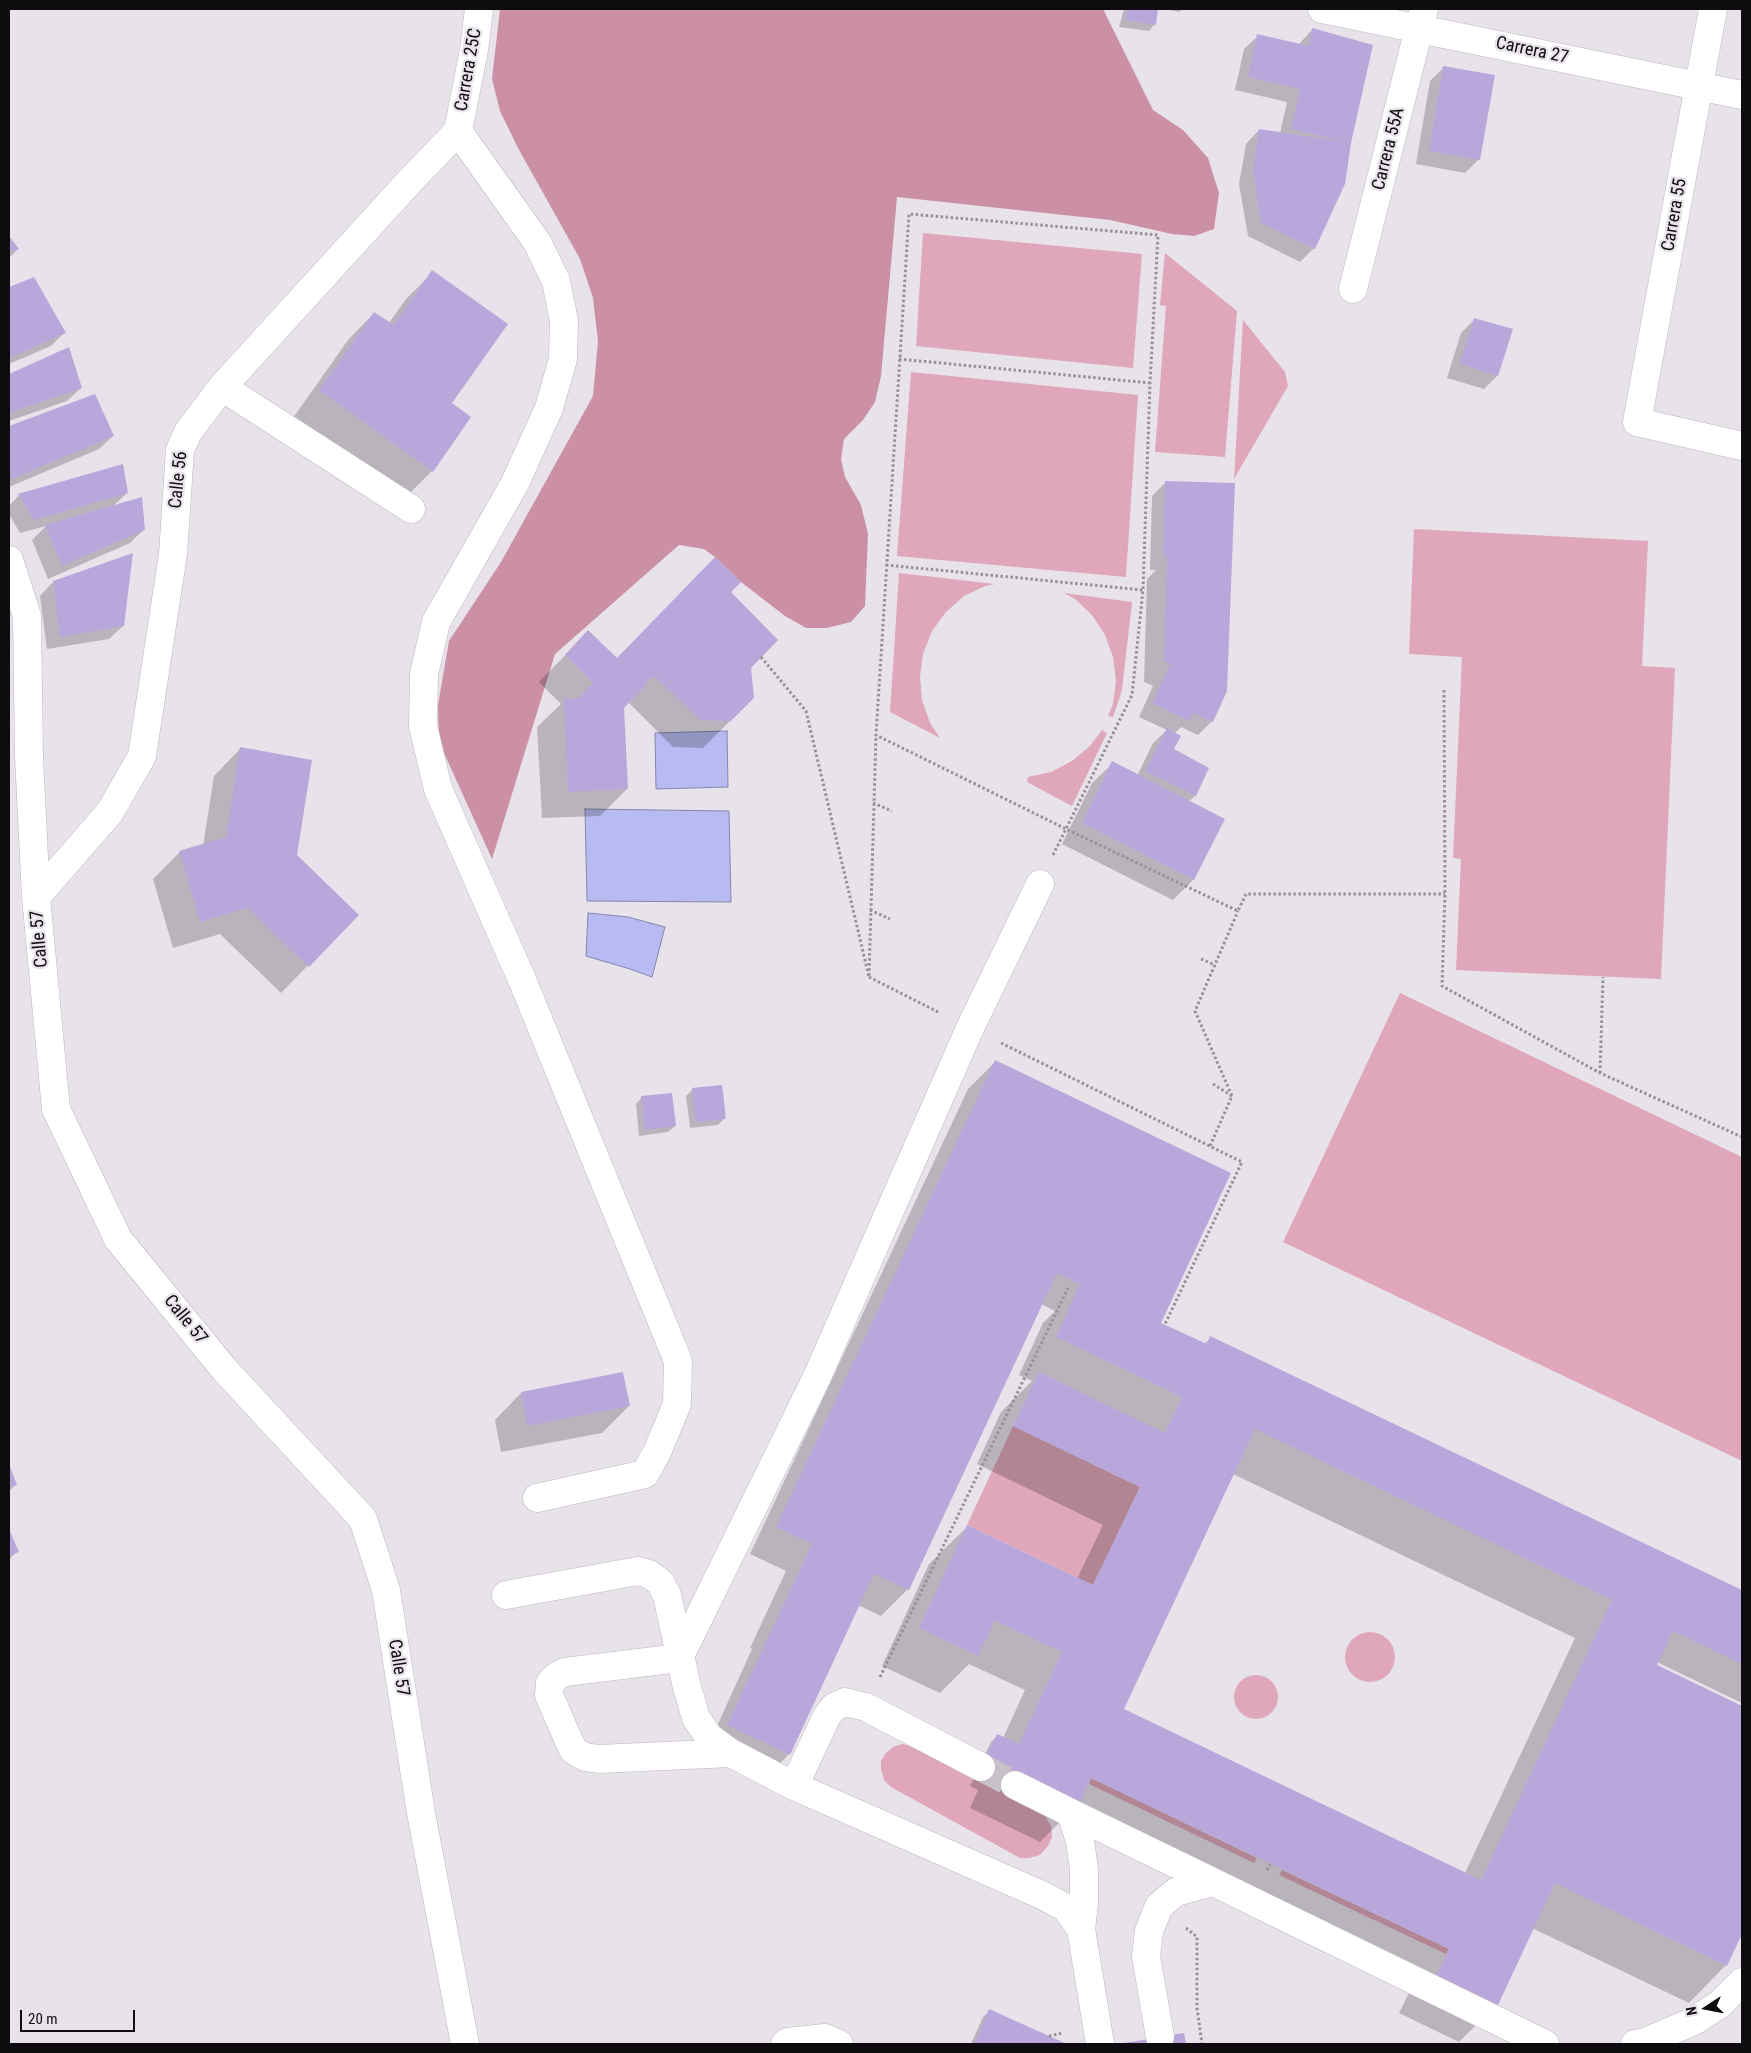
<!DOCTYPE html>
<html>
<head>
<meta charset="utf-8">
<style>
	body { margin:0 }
	#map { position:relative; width:1751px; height:2053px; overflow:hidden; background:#e8e2ea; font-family:"Roboto Condensed",sans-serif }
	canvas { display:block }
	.frame { position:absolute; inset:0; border:10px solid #0e0c0e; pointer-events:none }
	.north { position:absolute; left:1681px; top:1983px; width:50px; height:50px; -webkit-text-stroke:4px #e8e2ea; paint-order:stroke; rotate:259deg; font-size:14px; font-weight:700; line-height:20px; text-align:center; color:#0e0c0e }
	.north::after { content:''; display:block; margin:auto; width:18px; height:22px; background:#0e0c0e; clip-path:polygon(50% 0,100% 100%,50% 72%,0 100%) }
	.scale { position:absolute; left:20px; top:2010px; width:115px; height:22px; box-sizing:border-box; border:2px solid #0e0c0e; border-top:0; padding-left:6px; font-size:15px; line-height:18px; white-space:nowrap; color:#0e0c0e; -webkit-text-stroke:4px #e8e2ea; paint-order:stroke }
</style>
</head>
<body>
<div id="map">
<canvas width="1751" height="2053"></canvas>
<div class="frame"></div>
<div class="north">N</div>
<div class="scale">20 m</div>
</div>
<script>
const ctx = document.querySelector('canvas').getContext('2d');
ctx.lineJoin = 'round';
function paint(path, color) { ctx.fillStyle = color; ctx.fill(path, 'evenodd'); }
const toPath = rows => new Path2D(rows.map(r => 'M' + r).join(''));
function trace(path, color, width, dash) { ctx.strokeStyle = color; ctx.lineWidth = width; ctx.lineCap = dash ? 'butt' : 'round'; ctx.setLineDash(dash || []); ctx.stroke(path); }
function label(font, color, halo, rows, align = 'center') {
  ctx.font = font + ' "Roboto Condensed",sans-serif'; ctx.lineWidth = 4.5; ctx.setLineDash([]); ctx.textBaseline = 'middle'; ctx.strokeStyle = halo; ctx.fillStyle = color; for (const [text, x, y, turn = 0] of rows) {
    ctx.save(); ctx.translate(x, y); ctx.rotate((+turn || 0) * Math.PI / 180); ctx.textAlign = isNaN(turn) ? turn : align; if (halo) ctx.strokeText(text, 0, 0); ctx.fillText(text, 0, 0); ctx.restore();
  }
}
paint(toPath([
	[923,233,1142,254,1133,368,916,346],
	[1165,253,1237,311,1225,457,1155,452,1166,306,1160,305],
	[1243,320,1285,372,1288,386,1234,479],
	[911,372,1138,395,1126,577,897,556],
	[1414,529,1648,541,1642,666,1675,668,1661,979,1456,970,1461,859,1453,858,1462,657,1409,654],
	[899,573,995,584,985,586,964,596,946,612,932,631,923,654,920,677,922,700,930,723,940,738,890,712],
	[1064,593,1132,602,1122,690,1113,717,1108,716,1113,704,1116,681,1113,657,1105,635,1092,615,1075,599],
	[1102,730,1107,733,1072,806,1027,782,1028,777,1051,772,1072,761,1090,746],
	[1400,993,1742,1157,1742,1461,1283,1242],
	[1013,1426,1140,1487,1093,1585,967,1525],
	'1345 1657a25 25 0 1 1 50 0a25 25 0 1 1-50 0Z',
	'1234 1697a22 22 0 1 1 44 0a22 22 0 1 1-44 0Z',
	[902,1744,913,1746,1010,1795,1045,1816,1051,1826,1052,1837,1048,1846,1040,1855,1029,1858,1020,1858,891,1787,884,1780,881,1770,881,1761,885,1754,893,1747],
	[1091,1778,1257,1858,1254,1863,1089,1784],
	[1282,1870,1449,1949,1446,1954,1279,1875]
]), '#dfa7b9');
paint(toPath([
	[500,9,1103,9,1153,110,1183,130,1208,158,1219,193,1214,229,1194,236,1172,234,1110,220,897,197,881,376,875,402,863,420,844,439,841,459,845,477,861,505,868,534,865,606,851,622,827,628,806,628,785,616,741,582,715,557,704,549,679,545,555,654,492,859,439,742,438,705,449,641,501,562,593,396,598,341,593,298,580,259,518,148,500,111,492,79]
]), '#cb90a3');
const water = toPath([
	[727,731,728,787,656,789,655,733,727,731],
	[585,809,729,811,731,902,587,901,585,809],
	[588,913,628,917,665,927,652,977,630,969,586,956,588,913]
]);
paint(water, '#b7bbf1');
trace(water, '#8486ad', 1);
paint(toPath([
	[1124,9,1157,9,1155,24,1149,31,1119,27],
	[1165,9,1183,9,1179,12],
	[1312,30,1350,143,1314,248,1300,262,1248,236,1239,184,1246,144,1259,130,1280,133,1287,102,1235,90,1244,49,1258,36,1298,45],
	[1443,68,1479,159,1465,173,1416,164,1430,81],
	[9,238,18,249,9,258],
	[433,272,451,404,470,418,432,471,405,498,293,418,348,340,374,313,389,323,406,299],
	[33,278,65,332,51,346,9,364,9,288],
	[1475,319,1511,330,1497,376,1484,389,1447,378,1461,333],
	[69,349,81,388,67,401,9,421,9,375],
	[94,396,113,436,99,449,9,487,9,427],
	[1165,483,1212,721,1198,735,1181,727,1174,734,1172,750,1208,768,1195,796,1188,802,1193,880,1173,900,1062,844,1092,783,1113,763,1137,776,1153,743,1167,730,1139,717,1153,686,1144,682,1147,579,1156,570,1150,570,1152,496],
	[127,493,112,507,143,530,130,543,48,579,32,540,46,526,20,533,9,514,9,506,19,495],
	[53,582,123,626,109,639,47,649,40,596],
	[729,592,749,667,730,721,703,748,673,747,628,702,623,707,627,789,600,816,542,818,537,727,561,704,539,682,588,632,617,659],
	[240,749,296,855,357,915,281,993,220,934,173,948,153,879,179,853,203,846,214,776],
	[995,1062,1160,1323,1204,1344,1211,1338,1742,1591,1742,1703,1657,1662,1656,1666,1742,1707,1742,1931,1726,1965,1689,2003,1532,1928,1497,2004,1459,2042,1399,2013,1412,1987,1062,1820,1040,1842,970,1808,978,1790,970,1786,991,1742,998,1735,1003,1738,1025,1690,969,1664,940,1693,882,1666,929,1564,967,1527,1077,1579,1103,1525,977,1464,1001,1412,1032,1381,1019,1375,1043,1323,1055,1311,1041,1304,908,1589,881,1616,858,1605,789,1754,769,1775,708,1746,752,1649,750,1648,786,1571,750,1554,968,1089],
	[1233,1474,1575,1638,1465,1873,1122,1710],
	[693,1089,725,1118,718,1125,690,1128,686,1096],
	[642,1097,675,1126,668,1132,639,1136,636,1104],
	[521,1393,629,1406,602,1433,501,1452,495,1420],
	[9,1468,16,1484,9,1491],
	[9,1532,17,1551,9,1560],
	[990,2011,1064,2044,971,2044,983,2017]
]), '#0003');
paint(toPath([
	[1128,9,1158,9,1156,25,1125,20],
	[1312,28,1373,45,1351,143,1345,184,1315,249,1261,223,1253,169,1259,129,1347,142,1291,129,1300,89,1248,77,1257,34,1309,46],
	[1443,66,1495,75,1480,160,1429,151],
	[9,236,19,249,9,252],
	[432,270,508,324,452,403,471,417,433,472,319,390,374,312,394,325],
	[34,277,66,333,9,358,9,287],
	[1474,318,1513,329,1498,376,1460,364],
	[69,347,82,388,9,413,9,374],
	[95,394,114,436,9,480,9,426],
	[123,464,128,493,34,520,18,494],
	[1165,481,1235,483,1227,691,1213,722,1193,713,1189,721,1152,703,1170,664,1164,661,1167,557,1163,556],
	[142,497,145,530,62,566,45,525],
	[133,553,124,626,60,637,53,581],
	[715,557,741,582,731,592,778,640,751,668,754,698,731,721,700,720,654,676,624,708,628,789,568,792,564,699,579,698,593,683,565,655,588,630,617,658],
	[1167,728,1181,736,1174,749,1209,768,1196,796,1145,771],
	[240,747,312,760,297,855,359,915,309,967,247,908,200,922,179,851,226,837],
	[1112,761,1225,819,1194,880,1082,823],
	[995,1060,1231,1173,1161,1323,1207,1344,1210,1336,1742,1590,1742,1664,1673,1631,1657,1665,1742,1706,1742,1934,1727,1966,1555,1883,1498,2005,1436,1975,1449,1949,1091,1778,1079,1805,1010,1795,976,1779,997,1734,1019,1744,1062,1652,995,1621,978,1656,919,1628,967,1525,1093,1585,1140,1487,1013,1426,1039,1372,1165,1433,1182,1397,1056,1337,1080,1284,1057,1273,909,1590,874,1574,790,1755,727,1725,812,1544,776,1527],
	[1255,1429,1612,1600,1481,1880,1124,1709],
	[722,1085,726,1119,696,1122,692,1088],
	[672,1093,676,1126,645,1130,641,1096],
	[623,1372,630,1406,527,1426,521,1392],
	[9,1464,17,1485,9,1488],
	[9,1529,19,1552,9,1556],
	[989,2009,1049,2036,1067,2044,974,2044],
	[1184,2033,1186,2044,1124,2044,1124,2043]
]), '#b9a7db');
trace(toPath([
	[981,1767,1015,1785]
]), '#c7c2c9', 28, [28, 14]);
const minor = toPath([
	[1322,9,1742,95],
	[1713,9,1637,422,1742,446],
	[458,131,537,242,556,281,564,321,563,359,549,408,515,483,436,622,424,674,423,726,438,789,523,982,678,1361,677,1404,658,1450,645,1474,537,1498],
	[458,131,474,50,479,9],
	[1353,289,1424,9],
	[222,387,411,509],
	[9,560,27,616,29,757,36,897,56,1109,118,1239,224,1369,363,1519,386,1590,421,1813,465,2044],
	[36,897,110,812,142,756,173,554,180,450,188,432,222,387,409,182,458,131],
	[506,1595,638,1571,649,1574,660,1582,667,1595,687,1687,696,1718,709,1737,731,1753,794,1786,1044,1896,1066,1908,1081,1929],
	[679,1658,817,1377,970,1028,1040,884],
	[679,1658,565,1672,557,1676,550,1683,549,1695,568,1739,574,1751,585,1757,599,1759,731,1753],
	[1015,1785,1071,1813,1080,1841,1084,1869,1084,1904,1081,1929,1100,2044],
	[794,1786,827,1716,834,1707,845,1702,866,1707,981,1767],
	[1071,1813,1213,1882],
	[1160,2037,1146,1956,1149,1931,1159,1906,1176,1892,1213,1882,1545,2044],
	[785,2044,788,2042,825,2038,839,2044],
	[1635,2044,1645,2042,1694,2021,1720,2004,1742,1982]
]);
trace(minor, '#bcb6bd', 29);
trace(toPath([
	[899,359,1150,383],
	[886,565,1143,590],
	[761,657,806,711,869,977,876,735],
	[1444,690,1445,894,1442,986,1600,1073,1742,1137],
	[873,803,892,811],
	[1053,855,1066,829,1132,695,1143,590,1150,383,1158,235,909,214,876,735,1066,829,1238,911,1246,894,1445,894],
	[870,910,890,919],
	[1201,959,1215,965],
	[869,977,940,1013],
	[1001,1043,1242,1162,1165,1324],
	[1600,1073,1603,977],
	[1213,1084,1232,1096],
	[1210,1146,1232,1096,1195,1011,1238,911],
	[880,1677,1068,1288],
	[1267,1870,1270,1864],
	[1186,1928,1197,1937,1197,2008,1202,2044],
	[1049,2036,1063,2033]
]), '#969197', 3, [2.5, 2.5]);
trace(minor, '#fff', 28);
label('18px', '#0e0c0e', '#e8e2ea', [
	["Carrera 27",1532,51,12],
	["Carrera 25C",469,70,-80],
	["Carrera 55A",1389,149,-76],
	["Carrera 55",1675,215,-80],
	["Calle 56",179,480,-84],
	["Calle 57",40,939,-95],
	["Calle 57",185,1320,51],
	["Calle 57",398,1668,81]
]);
</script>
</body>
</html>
